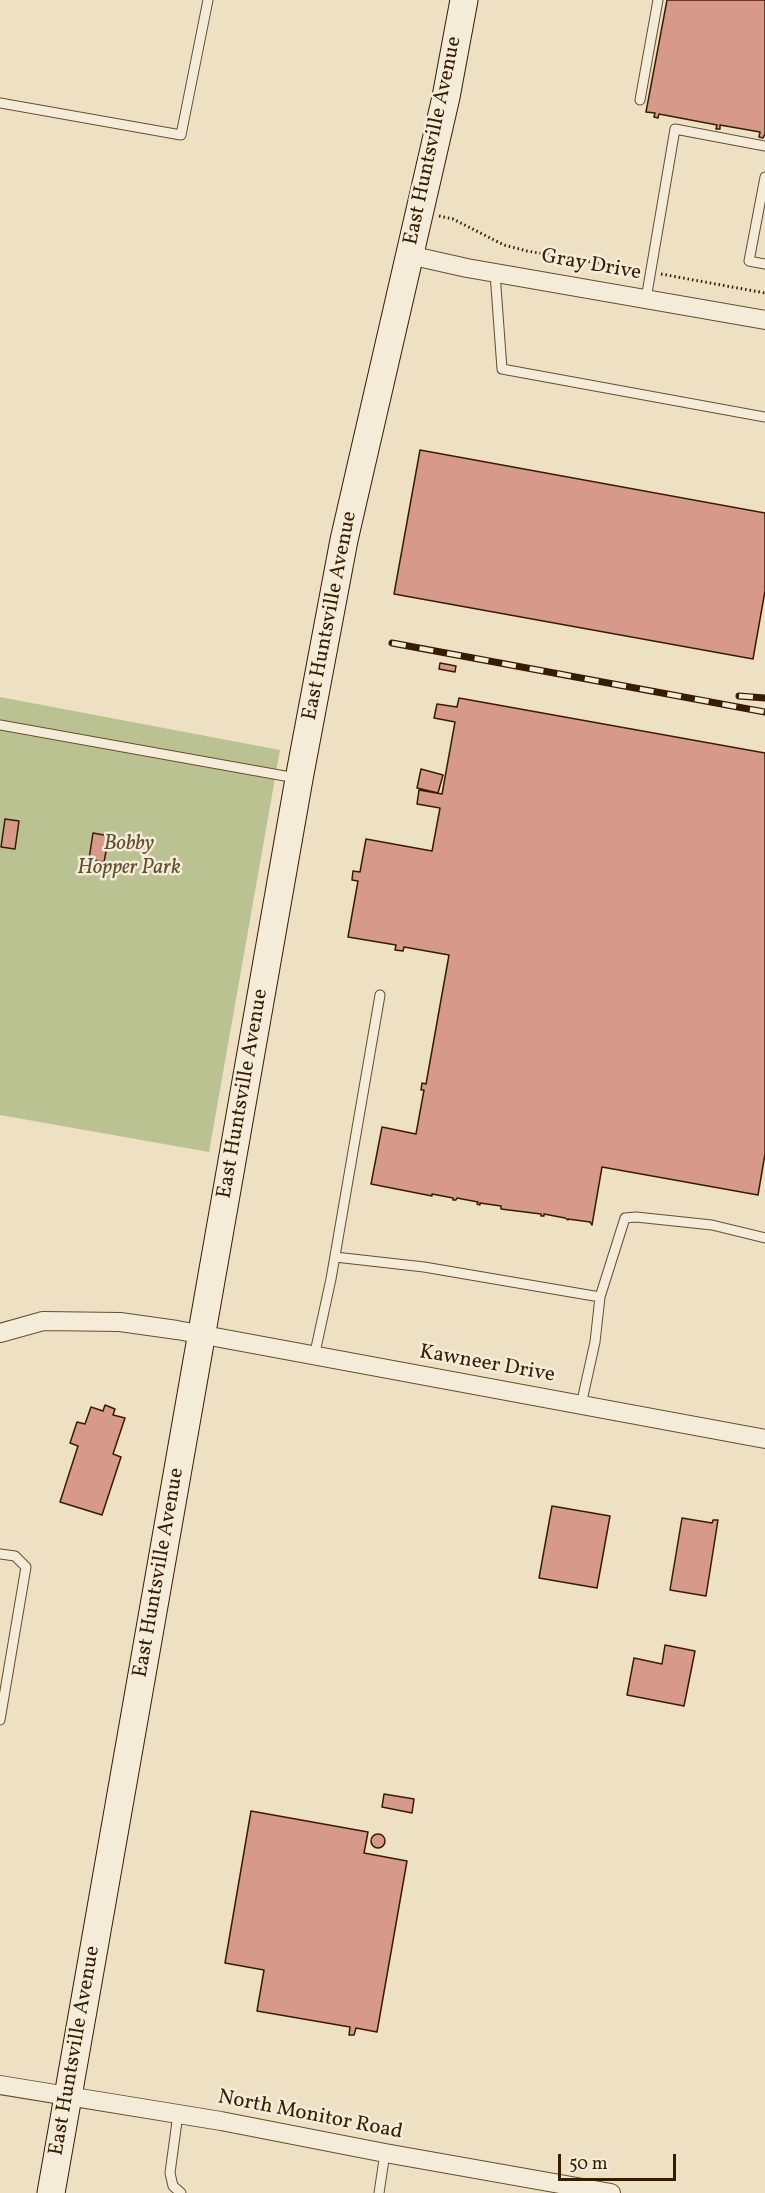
<!DOCTYPE html>
<html>
<head>
<meta charset="utf-8">
<style>
	body { margin:0 }
	#map { position:relative; width:765px; height:2193px; overflow:hidden; background:#eee1c3; font-family:Vollkorn,serif }
	canvas { display:block }
	.scale { position:absolute; left:558px; top:2154px; width:118px; height:27px; box-sizing:border-box; border:3px solid #371d00; border-top:0; padding-left:8px; font-size:18px; line-height:21px; white-space:nowrap; color:#371d00; -webkit-text-stroke:4px #f4ecd8; paint-order:stroke }
</style>
</head>
<body>
<div id="map">
<canvas width="765" height="2193"></canvas>
<div class="scale">50 m</div>
</div>
<script>
const ctx = document.querySelector('canvas').getContext('2d');
ctx.lineJoin = 'round';
function paint(path, color) { ctx.fillStyle = color; ctx.fill(path, 'evenodd'); }
const toPath = rows => new Path2D(rows.map(r => 'M' + r).join(''));
function trace(path, color, width, dash) { ctx.strokeStyle = color; ctx.lineWidth = width; ctx.lineCap = dash ? 'butt' : 'round'; ctx.setLineDash(dash || []); ctx.stroke(path); }
function label(font, color, halo, rows, align = 'center') {
  ctx.font = font + ' Vollkorn,serif'; ctx.lineWidth = 5; ctx.setLineDash([]); ctx.textBaseline = 'middle'; ctx.strokeStyle = halo; ctx.fillStyle = color; for (const [text, x, y, turn = 0] of rows) {
    ctx.save(); ctx.translate(x, y); ctx.rotate((+turn || 0) * Math.PI / 180); ctx.textAlign = isNaN(turn) ? turn : align; if (halo) ctx.strokeText(text, 0, 0); ctx.fillText(text, 0, 0); ctx.restore();
  }
}
paint(toPath([
	[0,697,280,750,209,1152,0,1115]
]), '#bbc292');
const building = toPath([
	[667,0,765,0,765,134,763,138,759,137,760,132,720,125,720,129,716,129,717,125,659,114,658,118,654,117,655,113,646,112,667,0],
	[420,450,765,513,765,591,753,659,394,594,420,450],
	[440,663,456,666,455,672,439,669,440,663],
	[459,698,765,753,765,1154,758,1195,602,1167,592,1225,590,1222,568,1219,568,1220,565,1218,544,1214,544,1216,541,1216,541,1214,501,1209,501,1206,480,1203,480,1205,477,1204,478,1202,457,1198,456,1200,453,1200,453,1198,432,1194,432,1196,371,1184,382,1127,416,1134,424,1090,421,1090,422,1083,426,1084,449,955,404,947,403,951,395,950,396,945,348,937,358,881,352,880,353,871,360,872,366,839,432,851,440,808,417,804,419,790,442,794,455,722,434,718,437,704,457,707,459,698],
	[421,769,443,775,438,793,417,788,421,769],
	[5,819,19,821,15,849,1,847,5,819],
	[93,833,109,836,104,862,89,859,93,833],
	[105,1405,115,1409,113,1415,125,1418,113,1454,121,1457,102,1515,60,1502,78,1446,70,1443,77,1422,85,1424,91,1407,103,1411,105,1405],
	[552,1506,610,1516,597,1588,539,1578,552,1506],
	[682,1518,712,1523,713,1520,718,1520,706,1596,670,1590,682,1518],
	[665,1645,695,1651,684,1706,627,1695,634,1658,662,1664,665,1645],
	[384,1794,414,1799,412,1813,382,1807,384,1794],
	[251,1811,368,1832,364,1853,407,1861,377,2032,356,2028,354,2035,349,2035,350,2027,257,2011,264,1970,225,1963,251,1811],
	'371 1841a7 7 0 1 1 14 0a7 7 0 1 1-14 0Z'
]);
paint(building, '#d7998a');
trace(building, '#371d00', 1.5);
const lane = toPath([
	[640,100,658,0],
	[0,103,181,135,208,0],
	[765,177,749,261,765,264],
	[495,273,502,369,765,417],
	[646,299,675,129,765,146],
	[0,725,296,778],
	[335,1257,424,1267,600,1297,595,1342,581,1405],
	[600,1297,625,1218,636,1217,712,1225,765,1238],
	[314,1357,331,1279,380,995],
	[0,1554,15,1556,26,1567,0,1720],
	[178,2114,170,2173,173,2186,181,2193],
	[379,2193,385,2153]
]);
const street = toPath([
	[409,255,467,268,765,320],
	[0,1333,43,1321,120,1322,177,1330,765,1439],
	[0,2085,221,2121,385,2153,611,2193]
]);
const secondary = toPath([
	[51,2193,299,779,344,540,446,97,464,0]
]);
trace(lane, '#654e31', 11);
trace(street, '#654e31', 20);
trace(secondary, '#371d00', 29);
trace(toPath([
	[439,216,453,219,504,245,527,251,639,270],
	[661,274,765,293]
]), '#371d00', 3, [1.5, 3]);
trace(lane, '#f4ecd8', 9);
trace(street, '#f4ecd8', 18);
trace(secondary, '#f4ecd8', 27);
const rail = toPath([
	[392,643,765,712],
	[739,696,765,698]
]);
trace(rail, '#371d00', 7);
trace(rail, '#f4ecd8', 4.5, [14]);
label('21px', '#371d00', '#f4ecd8', [
	["East Huntsville Avenue",434,141,-78],
	["Gray Drive",591,266,10],
	["East Huntsville Avenue",331,616,-79],
	["East Huntsville Avenue",244,1094,-80],
	["Kawneer Drive",487,1365,10],
	["East Huntsville Avenue",160,1573,-80],
	["East Huntsville Avenue",76,2051,-80],
	["North Monitor Road",310,2116,11]
]);
label('italic 21px', '#5f4f2c', '#f4ecd8', [
	["Bobby",129,845],
	["Hopper Park",129,869]
]);
</script>
</body>
</html>
